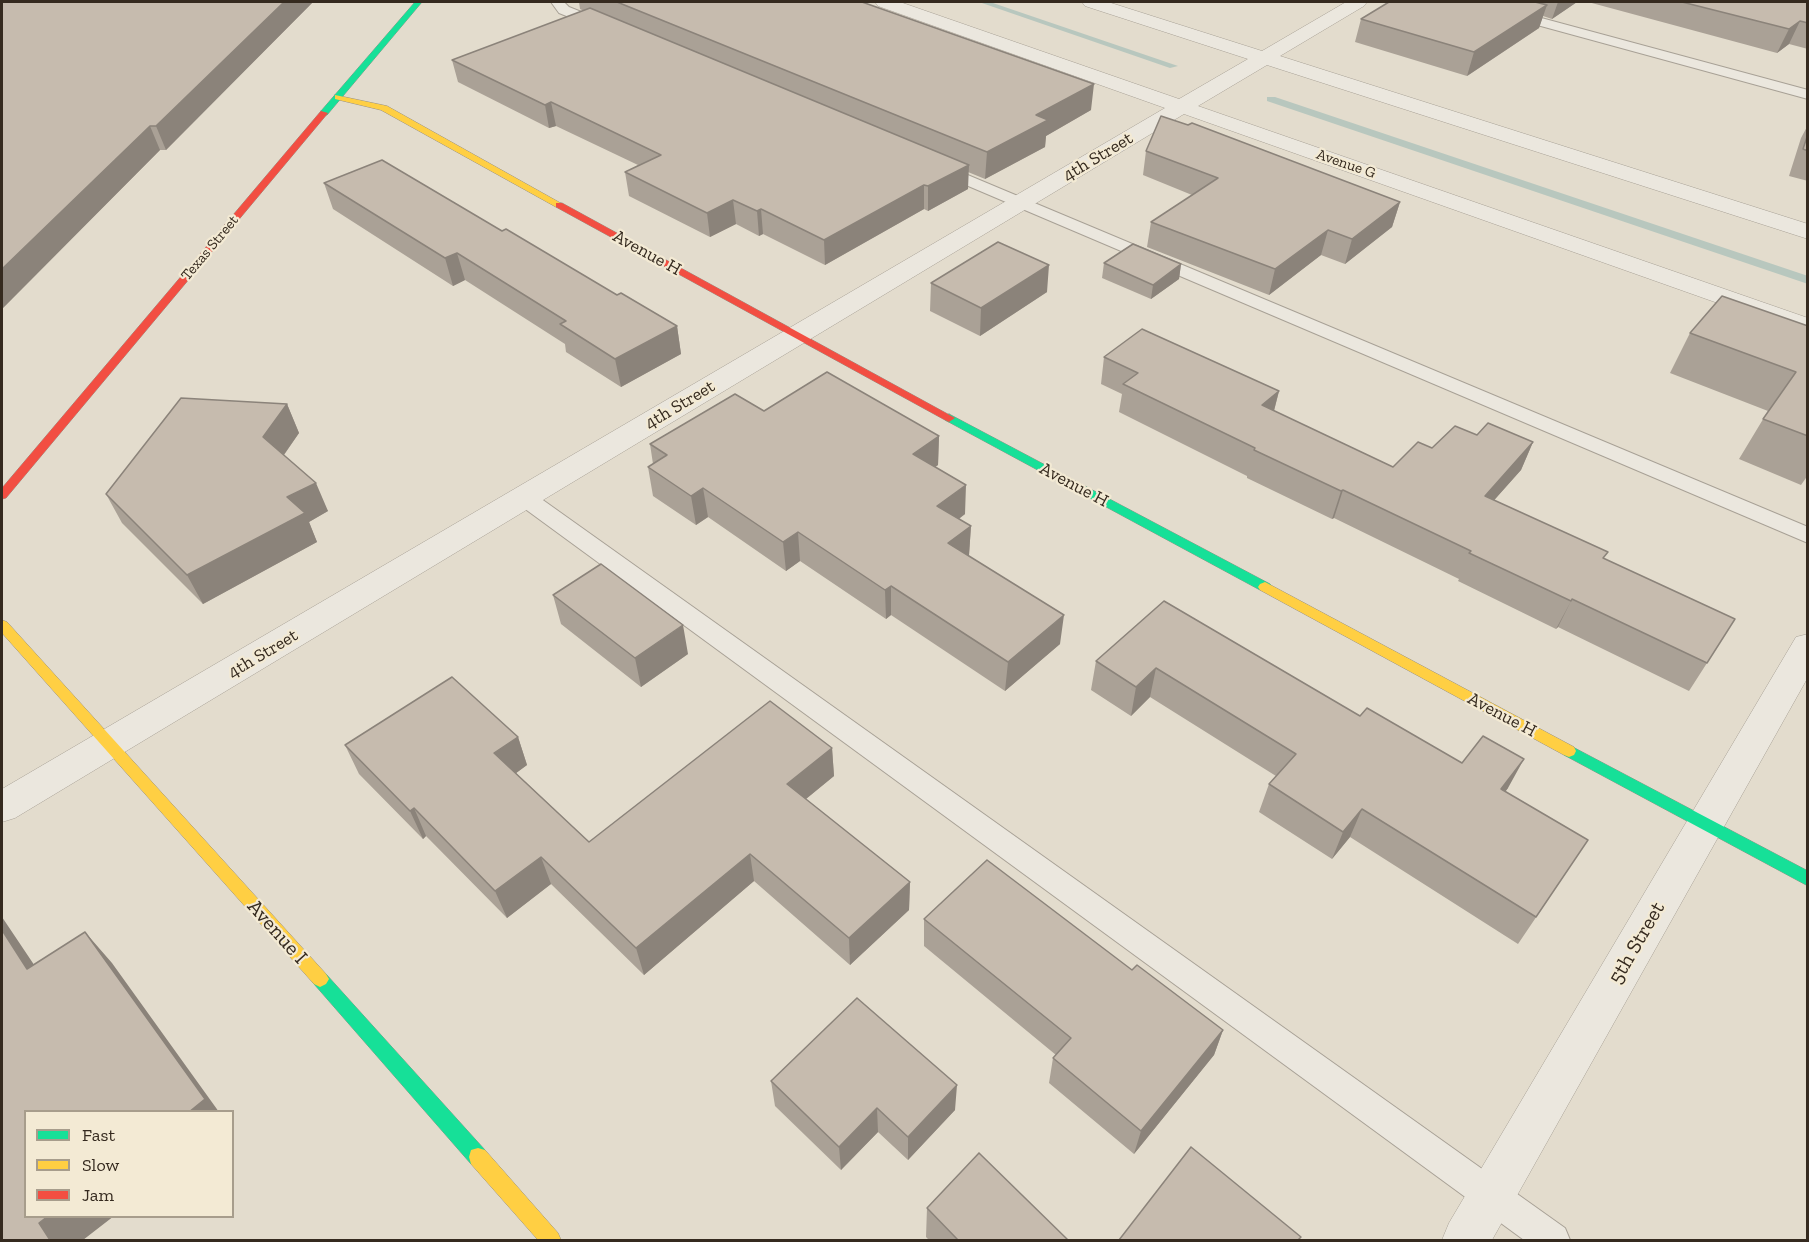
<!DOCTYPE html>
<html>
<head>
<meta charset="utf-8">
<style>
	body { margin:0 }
	#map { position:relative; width:1809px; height:1242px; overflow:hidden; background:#e3dccd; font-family:"Zilla Slab",serif }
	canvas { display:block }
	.frame { position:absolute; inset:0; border:3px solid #352a1f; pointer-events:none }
	.legend { position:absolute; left:24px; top:1110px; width:210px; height:108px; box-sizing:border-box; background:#f3ead4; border:2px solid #a79d8c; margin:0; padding:8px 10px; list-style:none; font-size:18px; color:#352a1f }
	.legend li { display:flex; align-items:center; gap:12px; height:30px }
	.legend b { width:30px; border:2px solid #a79d8c }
</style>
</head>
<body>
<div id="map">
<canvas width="1809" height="1242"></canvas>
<div class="frame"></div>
<ul class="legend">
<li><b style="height:8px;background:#16e098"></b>Fast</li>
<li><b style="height:8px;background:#ffcf43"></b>Slow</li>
<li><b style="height:8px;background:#f24e42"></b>Jam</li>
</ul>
</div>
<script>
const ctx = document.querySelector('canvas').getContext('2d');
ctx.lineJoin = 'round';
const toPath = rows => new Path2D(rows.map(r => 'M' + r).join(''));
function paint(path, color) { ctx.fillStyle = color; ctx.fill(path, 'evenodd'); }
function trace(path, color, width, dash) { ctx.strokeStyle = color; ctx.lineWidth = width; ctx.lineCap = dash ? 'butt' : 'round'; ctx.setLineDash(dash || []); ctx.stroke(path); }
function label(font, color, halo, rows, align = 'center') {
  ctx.font = font + ' "Zilla Slab",serif'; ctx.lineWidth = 4.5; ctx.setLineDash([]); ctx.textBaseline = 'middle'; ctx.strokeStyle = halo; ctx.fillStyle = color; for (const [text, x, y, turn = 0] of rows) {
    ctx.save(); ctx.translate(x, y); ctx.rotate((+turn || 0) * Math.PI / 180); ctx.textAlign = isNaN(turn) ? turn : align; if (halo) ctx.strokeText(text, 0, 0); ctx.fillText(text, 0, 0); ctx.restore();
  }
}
paint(toPath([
	[979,2,990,2,1178,66,1170,68,979,2],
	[1267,97,1275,97,1808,276,1808,284,1267,101,1267,97]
]), '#b8c7be');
const lane = toPath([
	[551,2,564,2,569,7,609,23,611,26,609,29,599,29,559,13,551,2],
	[1462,2,1482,2,1808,90,1808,99,1464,5,1462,2],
	[939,163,1808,527,1808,543,933,171,931,168,933,165,939,163],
	[525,491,533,493,1565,1228,1570,1240,1524,1240,517,503,514,498,517,493,525,491]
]);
const street = toPath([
	[875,2,900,2,1179,99,1248,59,1085,6,1082,2,1108,2,1262,51,1346,2,1367,2,1364,6,1280,56,1808,224,1808,239,1267,65,1198,106,1808,318,1808,335,1184,114,15,818,2,822,2,789,1165,108,878,6,875,2],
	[1808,634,1808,677,1492,1240,1442,1240,1449,1223,1796,637,1808,634]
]);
const fast = toPath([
	[415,2,422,2,327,115,321,115,321,111,415,2],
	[949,414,1270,584,1272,587,1270,590,1260,590,945,420,945,416,949,414],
	[1569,745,1808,871,1808,886,1564,755,1562,751,1564,747,1569,745],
	[320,971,326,974,485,1150,487,1157,485,1164,478,1166,471,1164,314,984,311,979,314,974,320,971]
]);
const slow = toPath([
	[335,95,387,106,564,205,556,207,381,110,335,99,335,95],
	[1265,582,1574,747,1576,751,1574,755,1569,757,1564,755,1260,590,1258,587,1260,584,1265,582],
	[2,620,7,622,326,974,329,979,326,984,320,987,314,984,2,633,2,620],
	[478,1148,485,1150,558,1233,561,1240,538,1240,471,1164,469,1157,471,1150,478,1148]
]);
const jam = toPath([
	[321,111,328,113,6,498,2,499,2,488,321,111],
	[556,203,562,203,955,418,949,422,945,420,556,207,556,203]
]);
trace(lane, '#a8a196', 2);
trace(street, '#a8a196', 1);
trace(fast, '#979186', 1);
trace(slow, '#979186', 1);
trace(jam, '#979186', 1);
paint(lane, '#ebe7de');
paint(street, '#ebe7de');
paint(fast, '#16e098');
paint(slow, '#ffcf43');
paint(jam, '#f24e42');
paint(toPath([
	[2,2,313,2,166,150,160,150,2,309],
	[579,2,862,2,1091,110,1046,136,1045,147,985,179,968,172,968,189,928,211,924,209,825,265,763,234,759,236,736,224,710,237,629,196,625,172,638,165,556,126,549,128,458,82,452,60,584,11,580,9],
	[1389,2,1577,2,1552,19,1543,16,1539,28,1467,76,1355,42,1361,19],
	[1588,2,1808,2,1808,49,1789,44,1777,53],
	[1808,125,1808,181,1789,176,1801,138],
	[1146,151,1400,202,1392,227,1345,264,1321,255,1269,295,1147,247,1151,222,1192,195,1143,175],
	[324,183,502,231,617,295,677,326,681,354,621,387,566,352,565,344,465,280,453,286,333,209],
	[1104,263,1181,264,1179,279,1151,299,1102,278],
	[931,283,1047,292,980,336,930,311],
	[1808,326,1808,475,1801,485,1739,459,1768,411,1670,373,1690,333],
	[1104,357,1279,391,1274,411,1393,467,1432,448,1477,435,1533,442,1521,470,1494,500,1605,559,1707,663,1689,691,1558,627,1556,629,1505,604,1458,581,1459,579,1334,518,1332,519,1247,478,1247,476,1119,412,1122,394,1101,384],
	[287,404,299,433,284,455,328,511,309,522,317,542,203,604,122,523,106,494],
	[764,411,939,436,938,465,935,467,965,514,959,519,971,526,969,555,968,556,1060,644,1005,691,891,615,886,619,800,561,786,571,708,517,696,525,653,496,648,467,653,464,650,444],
	[553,595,688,654,641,687,561,624],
	[1164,601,1360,716,1462,763,1508,788,1505,792,1570,867,1518,944,1350,837,1332,859,1259,812,1269,784,1276,776,1150,697,1131,716,1091,690,1096,661],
	[518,737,527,765,516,773,589,842,832,748,834,776,806,799,910,882,909,910,850,965,754,881,644,975,551,884,507,918,426,836,423,839,359,774,345,745],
	[924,919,1223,1030,1214,1055,1134,1154,1049,1083,1053,1058,1056,1055,924,946],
	[771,1081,955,1110,908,1160,878,1132,841,1170,775,1106],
	[927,1208,1068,1240,929,1240,926,1237]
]), '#aaa196');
paint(toPath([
	[284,2,313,2,166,150,156,126],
	[1558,2,1577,2,1552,19],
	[1547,5,1539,28,1467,76,1474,52],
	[1800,21,1789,44,1777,53,1789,29],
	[1094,84,1091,110,1046,136,1045,147,985,179,987,152,1036,115],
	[551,102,556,126,549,128,545,105],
	[150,126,160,150,2,309,2,269],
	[969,165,968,189,928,211,928,186],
	[924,185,924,209,825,265,824,240],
	[733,200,736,224,710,237,707,213],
	[1400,202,1392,227,1345,264,1352,239],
	[761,209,763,234,759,236,757,211],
	[1328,230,1321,255,1269,295,1275,269],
	[457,253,465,280,453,286,445,258],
	[1181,264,1179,279,1151,299,1153,285],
	[1049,265,1047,292,980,336,981,308],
	[677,326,681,354,621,387,615,359],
	[1279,391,1272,418,1262,405],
	[287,404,299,433,276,466,263,437],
	[939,436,938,465,912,483,913,454],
	[1533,442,1521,470,1473,524,1485,496],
	[316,483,328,511,309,522,317,542,203,604,187,575,287,497],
	[966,485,965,514,937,535,937,506],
	[703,488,708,517,696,525,691,496],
	[1343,490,1334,518,1332,519,1341,491],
	[971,526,969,555,947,572,948,543],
	[798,532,800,561,786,571,783,542],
	[891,586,891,615,886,619,885,590],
	[1572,599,1558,627,1556,629,1571,601],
	[1064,615,1060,644,1005,691,1008,662],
	[683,625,688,654,641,687,635,658],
	[1156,668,1150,697,1131,716,1136,687],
	[518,737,527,765,504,782,494,753],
	[832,748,834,776,790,812,787,784],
	[1524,759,1508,788,1486,817,1501,789],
	[414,808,426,836,423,839,410,811],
	[1362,809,1350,837,1332,859,1343,832],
	[750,854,754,881,644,975,636,948],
	[541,857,551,884,507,918,495,891],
	[910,882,909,910,850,965,849,938],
	[2,917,57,999,27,969,2,930],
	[85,932,112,963,219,1112,189,1112],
	[1223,1030,1214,1055,1134,1154,1141,1131],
	[957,1085,955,1110,908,1160,908,1137],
	[877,1108,878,1132,841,1170,839,1147],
	[48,1216,114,1216,83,1240,50,1240,39,1223]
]), '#8b837a');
const building = toPath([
	[2,2,284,2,156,126,150,126,2,269,2,2],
	[617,2,862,2,1094,84,1036,115,1048,120,987,152,617,2],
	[1389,2,1535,2,1547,5,1474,52,1361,19,1389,2],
	[1682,2,1808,2,1808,23,1800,21,1789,29,1682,2],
	[590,8,969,165,928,186,924,185,824,240,761,209,757,211,733,200,707,213,625,172,661,155,551,102,545,105,452,60,590,8],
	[1161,116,1188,125,1192,123,1400,202,1352,239,1328,230,1275,269,1151,222,1218,178,1146,151,1161,116],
	[1808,134,1808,151,1803,149,1808,134],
	[382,160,502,231,506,229,617,295,621,293,677,326,615,359,560,324,566,321,457,253,445,258,324,183,382,160],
	[998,242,1049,265,981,308,931,283,998,242],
	[1133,244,1181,264,1153,285,1104,263,1133,244],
	[1722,296,1808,326,1808,436,1763,419,1796,372,1690,333,1722,296],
	[1142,329,1279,391,1262,405,1393,467,1418,442,1432,448,1455,426,1477,435,1488,423,1533,442,1485,496,1608,552,1603,558,1735,619,1707,663,1572,599,1571,601,1518,576,1469,553,1471,551,1343,490,1341,491,1254,450,1255,448,1123,384,1138,373,1104,357,1142,329],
	[827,372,939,436,913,454,966,485,937,506,971,526,948,543,1064,615,1008,662,891,586,885,590,798,532,783,542,703,488,691,496,648,467,667,455,650,444,735,394,764,411,827,372],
	[181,398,287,404,263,437,316,483,287,497,305,513,187,575,106,494,181,398],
	[601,564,683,625,635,658,553,595,601,564],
	[1164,601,1360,716,1367,708,1462,763,1483,736,1524,759,1501,789,1588,840,1536,917,1362,809,1343,832,1269,784,1296,754,1156,668,1136,687,1096,661,1164,601],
	[452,677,518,737,494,753,589,842,770,701,832,748,787,784,910,882,849,938,750,854,636,948,541,857,495,891,414,808,410,811,345,745,452,677],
	[987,860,1132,970,1137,965,1223,1030,1141,1131,1053,1058,1071,1038,924,919,987,860],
	[2,930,27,969,85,932,205,1099,189,1112,26,1112,26,1216,48,1216,39,1223,50,1240,2,1240,2,930],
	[857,998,957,1085,908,1137,877,1108,839,1147,771,1081,857,998],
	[1191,1147,1301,1237,1298,1240,1119,1240,1191,1147],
	[979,1153,1068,1240,958,1240,927,1208,979,1153]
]);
paint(building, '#c6bbae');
trace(building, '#8b837a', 1.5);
label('15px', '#352a1f', '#f3ead4', [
	["Avenue G",1346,164,19],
	["Texas Street",210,248,-50]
]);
label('18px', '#352a1f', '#f3ead4', [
	["4th Street",1098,157,-31],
	["Avenue H",647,253,29],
	["4th Street",680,405,-31],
	["Avenue H",1074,485,28],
	["4th Street",263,654,-31],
	["Avenue H",1502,715,28]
]);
label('21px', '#352a1f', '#f3ead4', [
	["Avenue I",277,932,48],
	["5th Street",1637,943,-60]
]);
</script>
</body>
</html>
